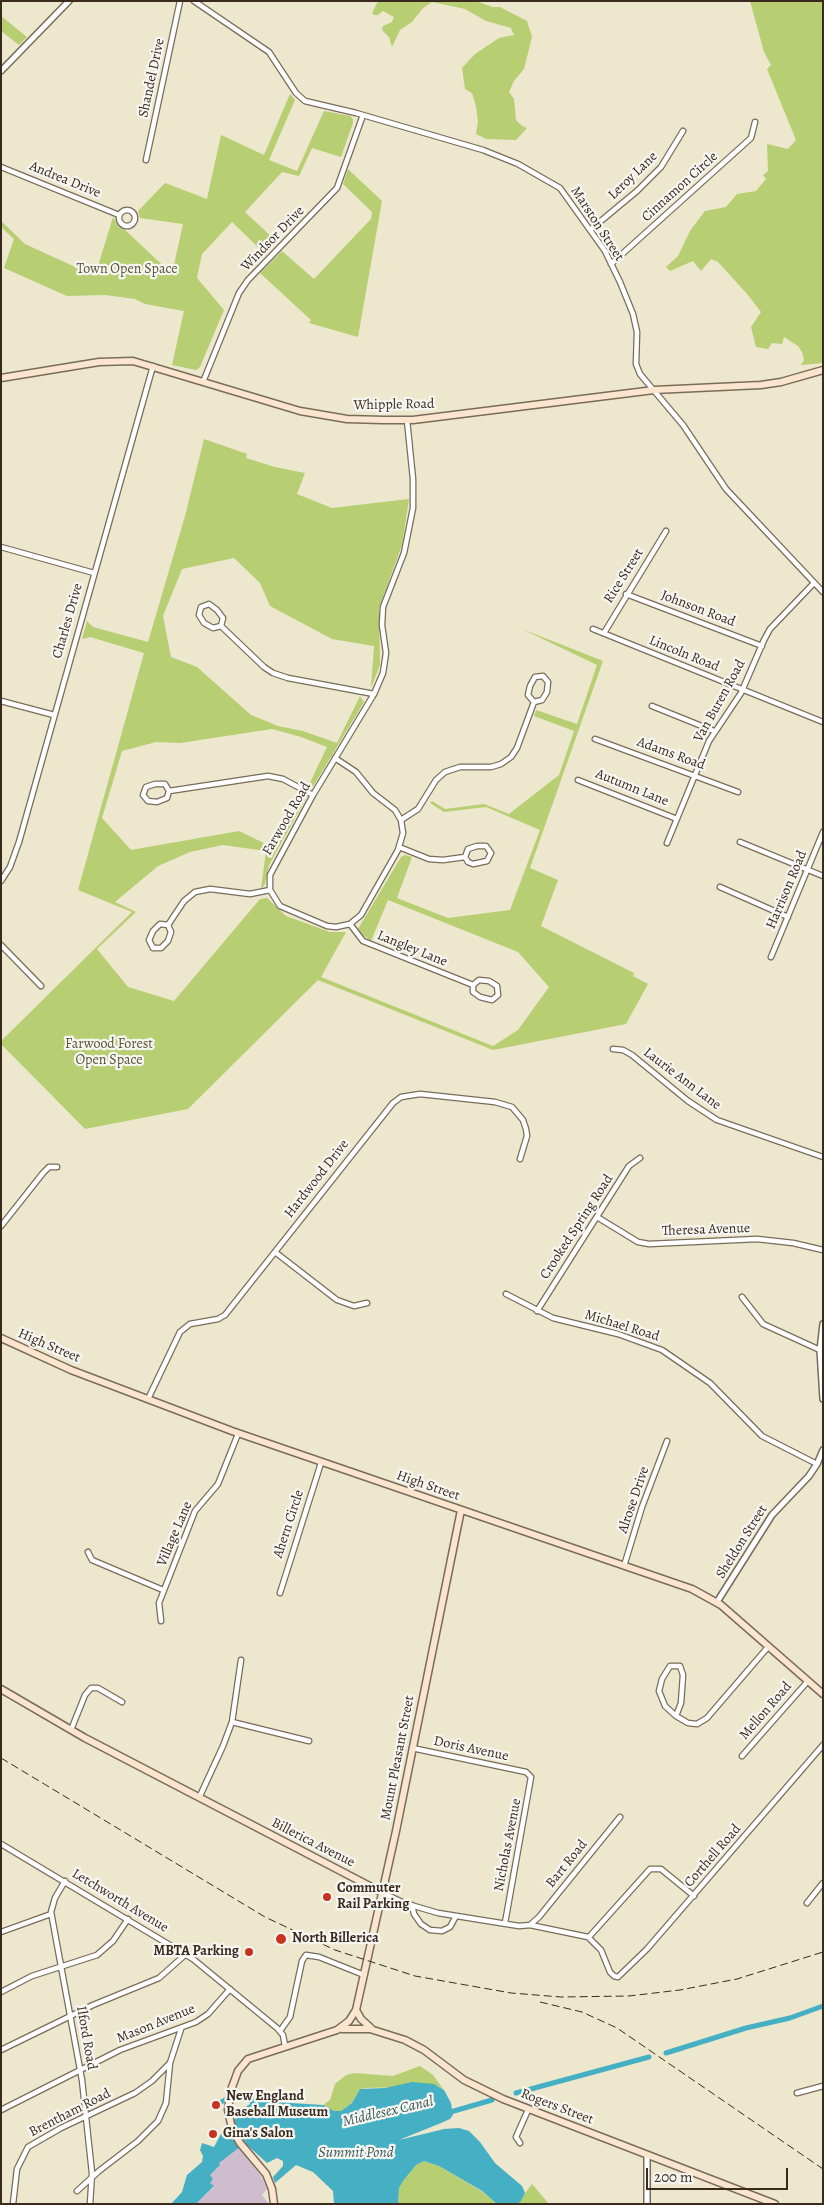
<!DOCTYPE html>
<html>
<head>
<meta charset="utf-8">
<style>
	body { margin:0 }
	#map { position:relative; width:824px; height:2205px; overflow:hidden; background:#ece7cd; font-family:Alegreya,serif }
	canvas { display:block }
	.frame { position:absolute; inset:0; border:2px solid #3b2a1e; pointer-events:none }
	.scale { position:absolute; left:646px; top:2168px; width:142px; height:22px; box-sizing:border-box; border:2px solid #3b2a1e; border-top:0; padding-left:6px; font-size:15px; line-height:18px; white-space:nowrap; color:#3b2a1e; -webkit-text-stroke:4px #f6f6f2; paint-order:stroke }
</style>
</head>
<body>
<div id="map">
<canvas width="824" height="2205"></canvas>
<div class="frame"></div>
<div class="scale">200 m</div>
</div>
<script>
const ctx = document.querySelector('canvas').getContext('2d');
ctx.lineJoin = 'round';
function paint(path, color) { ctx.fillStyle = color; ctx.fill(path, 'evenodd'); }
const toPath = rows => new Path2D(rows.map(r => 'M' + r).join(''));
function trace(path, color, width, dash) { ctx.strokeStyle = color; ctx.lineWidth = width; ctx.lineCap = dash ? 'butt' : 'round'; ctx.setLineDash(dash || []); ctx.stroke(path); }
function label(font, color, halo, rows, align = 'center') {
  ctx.font = font + ' Alegreya,serif'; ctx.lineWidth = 4.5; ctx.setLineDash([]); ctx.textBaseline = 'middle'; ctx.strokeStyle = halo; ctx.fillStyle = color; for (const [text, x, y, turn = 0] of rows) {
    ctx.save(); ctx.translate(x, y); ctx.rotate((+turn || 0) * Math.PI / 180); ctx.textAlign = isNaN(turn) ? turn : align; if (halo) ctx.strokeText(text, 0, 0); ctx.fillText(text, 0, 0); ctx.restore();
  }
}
paint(toPath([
	[238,2147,261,2176,267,2189,262,2195,269,2204,196,2204,214,2187,210,2183,210,2175,220,2165,218,2164,224,2157]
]), '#cfbdcf');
paint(toPath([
	[378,1,476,1,493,7,500,7,527,21,532,37,524,69,514,81,509,92,514,99,516,120,522,126,527,128,516,140,486,139,476,134,478,122,476,106,472,93,465,89,462,68,475,54,499,38,514,35,511,28,486,21,465,9,432,2,423,8,412,22,400,30,392,47,389,37,382,30,383,26,392,22,394,17,383,11,378,15,374,15,372,13],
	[750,1,823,1,823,363,801,365,804,360,802,352,798,346,784,337,782,344,772,343,768,349,756,347,751,327,761,312,748,295,718,262,711,259,701,271,693,261,670,271,666,267,678,256,690,231,705,211,726,207,737,194,756,191,766,179,763,175,768,171,767,144,788,149,796,140,767,69,771,65,764,52],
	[1,16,27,37,19,45,1,31],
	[290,94,295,100,269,160,297,171,324,111,350,116,353,119,353,123,341,157,312,148,299,176,282,172,245,212,276,241,264,253,232,222,202,254,197,278,224,310,200,367,196,370,172,365,184,311,145,304,135,299,105,295,67,296,4,268,14,239,1,227,1,221,25,244,95,276,113,217,119,227,125,230,172,274,183,224,140,218,138,211,165,183,207,199,221,135,264,155],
	[348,169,382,201,358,337,309,323,311,320,260,273,282,251,314,279,371,219,372,212,343,184],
	[204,439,247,454,246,458,275,467,305,473,297,494,332,508,409,499,402,545,379,608,380,665,371,688,374,646,332,639,270,606,260,583,234,558,182,569,163,616,171,657,197,667,251,715,278,726,303,731,337,743,360,696,364,702,314,785,311,787,308,787,327,747,301,737,272,729,180,743,156,742,122,751,102,818,131,850,239,831,274,848,302,794,305,800,269,865,265,884,261,889,266,851,223,845,190,852,158,866,115,902,136,912,97,949,128,987,174,1001,260,899,267,898,286,916,330,932,346,932,321,977,493,1046,518,1030,549,987,518,952,388,900,371,941,363,935,358,929,401,857,405,855,412,857,397,898,448,918,510,910,540,830,486,807,444,812,430,803,432,801,445,809,484,804,509,814,559,775,574,731,534,716,536,710,577,724,597,665,522,629,603,661,530,868,558,880,541,926,634,973,633,976,648,984,626,1024,493,1050,318,980,188,1109,85,1129,1,1044,1,1041,132,912,78,890,144,653,90,637,82,639,87,621,93,627,148,642,185,516],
	[420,2066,433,2075,444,2090,438,2086,366,2088,360,2089,352,2103,341,2111,334,2111,323,2105,330,2100,335,2084,346,2075,354,2073,393,2076],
	[424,2161,439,2166,481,2191,497,2204,398,2204,399,2188,403,2181,416,2165],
	[532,2184,549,2204,517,2204]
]), '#b8ce72');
paint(toPath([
	[412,2082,434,2084,444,2090,451,2103,453,2115,450,2119,441,2123,399,2140,444,2129,459,2128,469,2131,480,2142,495,2163,522,2186,525,2193,521,2201,517,2204,497,2204,482,2191,439,2166,424,2161,416,2165,403,2181,399,2188,398,2204,334,2204,333,2191,313,2172,296,2165,275,2183,273,2177,283,2166,283,2161,277,2158,267,2163,246,2144,245,2140,245,2143,219,2163,220,2165,210,2175,213,2179,210,2183,214,2186,196,2204,171,2204,182,2192,187,2175,202,2162,203,2156,200,2150,202,2143,214,2147,222,2132,232,2124,241,2110,250,2104,249,2101,236,2096,219,2106,220,2100,233,2093,274,2102,323,2105,334,2111,341,2111,352,2103,360,2089,385,2088]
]), '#45afc3');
trace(toPath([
	[666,2053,746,2028,790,2018,823,2006],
	[516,2093,649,2057],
	[447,2113,492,2100]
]), '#45afc3', 5);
const minor = toPath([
	[194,1,269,52,296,93,305,101,356,113,483,150,518,164,560,188,605,251,620,282,633,314,637,332,636,364,640,374,683,425,726,489,823,592],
	[146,160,180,1],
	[1,167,119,215],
	'119 218a8 8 0 1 1 16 0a8 8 0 1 1-16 0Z',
	[590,230,637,191,661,167,683,131],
	[611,264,751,138,755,122],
	[203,382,239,293,248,280,337,188,363,115],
	[1,547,94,573],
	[626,594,762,646],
	[221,626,213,628,204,623,199,615,201,607,209,604,217,610,223,618,221,626,264,667,273,673,288,678,374,694],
	[593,629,823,722],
	[604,633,666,531],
	[1,701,54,715],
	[652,706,714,731],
	[595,739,738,792],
	[335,758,356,772,373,793,395,810,401,820,403,833,398,850,361,915,350,924,336,927,327,926,280,906,270,890,270,875,313,795,374,694,383,673,386,653,382,625,383,607,404,553,413,508,413,479,407,420],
	[578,780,677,819],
	[169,791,167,798,157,802,148,801,143,795,146,787,155,784,165,784,169,791,268,776,283,779,313,795],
	[401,820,418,809,436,780,445,772,460,767,491,767,501,764,511,757,517,748,534,702,542,700,547,692,548,682,543,676,535,677,530,686,528,695,534,702],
	[740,842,823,876],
	[667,843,709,741,741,693,764,640,770,629,814,583],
	[399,847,429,859,443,860,465,857,468,862,473,864,487,861,491,853,486,846,477,846,468,849,465,857],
	[1,881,10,867,19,842,153,366],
	[720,887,788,917],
	[350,924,363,941,473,985,473,992,480,997,492,1000,498,995,497,986,489,981,479,980,473,985],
	[168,925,171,932,168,941,161,948,153,948,149,940,153,931,160,924,168,925,184,901,195,892,210,889,250,894,270,890],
	[1,945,41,986],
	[771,957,823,832],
	[613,1049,623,1050,632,1055,688,1101,717,1120,823,1157],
	[597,1217,638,1242,649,1244,757,1239,793,1243,823,1250],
	[1,1226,43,1173,49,1167,57,1167],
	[275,1252,337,1300,354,1306,367,1303],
	[506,1294,553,1318,618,1334,662,1350,710,1383,762,1436,817,1464],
	[742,1297,763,1324,820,1350],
	[537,1311,629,1166,640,1158],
	[148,1399,180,1332,190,1324,218,1319,225,1315,393,1103,401,1097,420,1094,495,1102,512,1107,523,1120,526,1129,527,1136,520,1159],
	[88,1552,92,1560,163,1590],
	[624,1566,642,1507,667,1441],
	[280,1593,321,1463],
	[161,1621,159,1603,195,1511,218,1484,238,1434],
	[676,1716,665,1706,659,1691,662,1679,670,1666,680,1666,683,1675,681,1703,676,1716,688,1723,697,1724,707,1718,768,1647],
	[232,1722,309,1741],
	[71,1730,85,1695,91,1688,98,1688,122,1702],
	[412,1748,526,1772,531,1777,505,1923],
	[742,1756,808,1681],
	[199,1798,223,1746,232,1722,241,1660],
	[1,1844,193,1959,277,2028,283,2035,285,2046],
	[65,1881,55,1898,51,1912,82,2080,92,2173,90,2204],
	[383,1893,404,1903,438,1913,519,1926,530,1925,588,1937,601,1950,610,1972,614,1976,618,1977,647,1949,823,1745],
	[807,1903,823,1883],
	[412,1905,414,1914,421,1924,430,1930,442,1931,450,1927,456,1916],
	[530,1925,539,1917,620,1817],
	[1,1932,51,1914],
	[589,1937,650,1869,661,1869,694,1896],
	[1,1992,32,1976,97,1955,113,1941,128,1919],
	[280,2031,290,2017,302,1961,306,1955,319,1957,364,1975],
	[1,2050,93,2005,159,1978,186,1954],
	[797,2093,823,2086],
	[1,2110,120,2050,196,2022,208,2014,230,1989],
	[520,2143,516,2137,528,2110],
	[77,2191,99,2171,138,2141,158,2121,166,2103,170,2063,181,2029],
	[13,2204,17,2169,28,2147,61,2128,135,2093,152,2081,170,2063]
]);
const tertiary = toPath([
	[1,71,69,1],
	[823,1324,820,1350,823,1399],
	[717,1602,772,1515,809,1476,817,1464,823,1450],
	[647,2156,647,2204]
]);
const secondary = toPath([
	[1,378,99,362,133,361,300,411,347,419,383,420,413,420,654,390,761,385,781,382,823,370],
	[1,1338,71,1370,232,1431,692,1589,721,1605,823,1694],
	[1,1689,85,1738,383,1893],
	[356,2010,361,2019,371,2028],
	[342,2029,370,2029,405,2040,424,2050,464,2080,503,2099,775,2204],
	[274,2204,272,2189,266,2174,240,2143,232,2129,228,2110,231,2090,238,2071,248,2059,337,2030,349,2021,356,2010,396,1831,461,1510]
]);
trace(minor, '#796c5b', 7);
trace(tertiary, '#796c5b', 8);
trace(secondary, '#796c5b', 9);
trace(minor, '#fff', 4.5);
trace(tertiary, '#fff', 5);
trace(secondary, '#fbe5cf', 6);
trace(toPath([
	[1,1758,265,1917,335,1950,415,1976,511,1993,561,1997,629,1996,680,1990,737,1979,823,1952],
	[540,2002,582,2012,617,2028,823,2169]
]), '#3b2a1e', 1, [8, 4]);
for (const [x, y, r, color] of [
	[327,1897,5,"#c8321e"],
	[281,1939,6,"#c8321e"],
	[249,1952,5,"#c8321e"],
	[216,2105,5,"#c8321e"],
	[213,2134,5,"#c8321e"]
]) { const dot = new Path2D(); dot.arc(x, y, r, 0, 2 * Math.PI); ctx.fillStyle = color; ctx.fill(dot); trace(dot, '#f6f6f2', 2); }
label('14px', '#3b2a1e', '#f6f6f2', [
	["Shandel Drive",152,78,-78],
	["Leroy Lane",633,176,-44],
	["Andrea Drive",65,180,22],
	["Cinnamon Circle",680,187,-42],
	["Marston Street",597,224,57],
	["Windsor Drive",273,239,-46],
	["Whipple Road",394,405,-1],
	["Rice Street",624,576,-58],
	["Johnson Road",698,609,21],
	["Charles Drive",68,621,-74],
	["Lincoln Road",684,654,22],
	["Van Buren Road",720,701,-61],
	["Adams Road",671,754,20],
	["Autumn Lane",632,788,22],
	["Farwood Road",287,819,-60],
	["Harrison Road",787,890,-67],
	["Langley Lane",412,949,22],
	["Laurie Ann Lane",682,1079,37],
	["Hardwood Drive",317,1179,-52],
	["Crooked Spring Road",577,1227,-57],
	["Theresa Avenue",706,1230,-2],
	["Michael Road",622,1326,17],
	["High Street",49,1346,23],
	["High Street",428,1486,19],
	["Alrose Drive",634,1500,-71],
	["Ahern Circle",289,1524,-72],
	["Village Lane",175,1534,-67],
	["Sheldon Street",742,1542,-58],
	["Mellon Road",766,1711,-49],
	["Doris Avenue",471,1749,12],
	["Mount Pleasant Street",398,1758,-79],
	["Billerica Avenue",313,1843,27],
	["Nicholas Avenue",508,1845,-79],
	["Corthell Road",713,1856,-49],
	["Bart Road",567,1864,-51],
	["Letchworth Avenue",120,1901,31],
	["Mason Avenue",156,2024,-22],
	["Ilford Road",86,2038,80],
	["Rogers Street",557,2107,21],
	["Brentham Road",70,2113,-27]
]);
label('14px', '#5a5333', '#f6f6f2', [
	["Town Open Space",127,270],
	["Farwood Forest",109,1045],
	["Open Space",109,1061]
]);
label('bold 14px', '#3b2a1e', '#f6f6f2', [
	["Commuter",337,1889],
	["Rail Parking",337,1905],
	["North Billerica",292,1939],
	["MBTA Parking",239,1952,"right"],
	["New England",226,2097],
	["Baseball Museum",226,2113],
	["Gina's Salon",223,2134]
], 'left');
label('italic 15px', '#3e5958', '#f6f6f2', [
	["Middlesex Canal",388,2112,-13],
	["Summit Pond",356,2153]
]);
</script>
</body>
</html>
